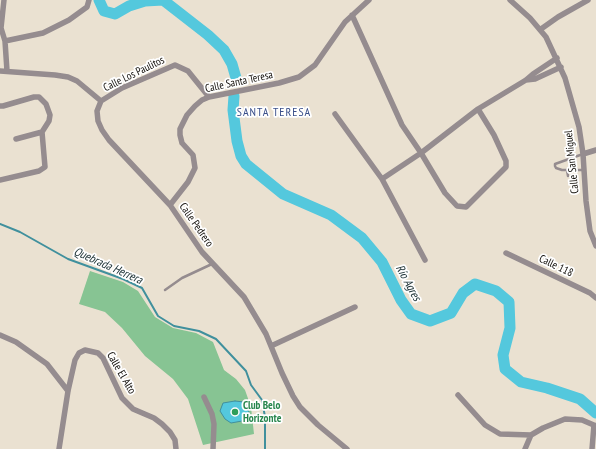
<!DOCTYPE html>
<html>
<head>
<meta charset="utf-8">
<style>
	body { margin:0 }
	canvas { display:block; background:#eae1d1 }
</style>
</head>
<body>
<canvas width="596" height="449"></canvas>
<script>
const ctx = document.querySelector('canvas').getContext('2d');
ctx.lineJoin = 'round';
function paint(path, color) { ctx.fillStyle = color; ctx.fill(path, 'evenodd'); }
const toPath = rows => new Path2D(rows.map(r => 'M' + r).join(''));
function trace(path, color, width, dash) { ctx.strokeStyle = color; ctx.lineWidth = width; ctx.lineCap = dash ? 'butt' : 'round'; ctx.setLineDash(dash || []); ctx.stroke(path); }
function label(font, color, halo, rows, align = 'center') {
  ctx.font = font + ' "PT Sans Narrow",sans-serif'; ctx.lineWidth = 3.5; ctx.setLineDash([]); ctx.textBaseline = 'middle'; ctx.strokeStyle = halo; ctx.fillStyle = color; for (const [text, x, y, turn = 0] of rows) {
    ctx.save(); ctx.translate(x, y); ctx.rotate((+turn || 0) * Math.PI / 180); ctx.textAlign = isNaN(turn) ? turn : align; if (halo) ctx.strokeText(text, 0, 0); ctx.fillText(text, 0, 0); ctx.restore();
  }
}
paint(toPath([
	[90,271,123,282,138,291,155,317,173,328,196,333,213,342,224,370,236,379,245,390,251,407,254,434,203,445,188,399,173,379,145,356,122,328,105,312,79,304]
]), '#87c493');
const water = toPath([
	[235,401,244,402,249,412,242,421,231,423,225,419,220,411,223,403,235,401]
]);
paint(water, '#54c8dd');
trace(water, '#40909d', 1);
trace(toPath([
	[0,224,20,232,68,259,123,279,142,288,158,316,174,326,199,331,216,339,246,371,251,385,262,400,265,417,265,449]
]), '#40909d', 2);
trace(toPath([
	[99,0,104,11,115,14,129,6,145,1,163,0,208,35,224,50,232,64,236,78,235,82],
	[234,96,233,110,237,141,241,156,246,164,283,194,331,215,362,238,382,262,401,300,411,314,430,321,451,313,463,293,475,284,496,291,509,302,510,328,503,355,505,369,521,382,547,388,580,399,596,413]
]), '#54c8dd', 11);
trace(toPath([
	[583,154,555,164,555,166,556,168,562,170,583,170],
	[567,170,568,176],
	[165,290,182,278,212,264]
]), '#958c8f', 2.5);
trace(toPath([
	[4,0,1,28,5,41],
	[510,0,530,18,546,37,565,78,579,127,583,154,586,201,590,231,596,246],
	[352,15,402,125,421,153,445,193,457,206,466,207,506,167,506,161,494,135,478,109],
	[541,29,558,17,588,0],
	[0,71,55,75,68,77,77,81,101,101],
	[7,71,5,41,43,33,69,20,87,7,89,0],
	[526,80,535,79,561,67],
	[101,101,97,111,98,121,102,130,109,140,170,205,202,252,244,297,266,334,282,373,293,396,300,407,318,425,347,449],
	[101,101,122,88,175,65,188,71,209,97],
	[0,106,3,106,34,97,39,97,46,104,50,115,49,121,42,132,45,167,39,171,0,180],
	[335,114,382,179,425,260],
	[16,139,42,132],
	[583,154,596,150],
	[382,179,421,153,478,109,526,80,533,74,557,58],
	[170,205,188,182,195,168,193,155,182,143,180,135,180,129,187,115,195,106,202,100,209,97,279,83,299,77,315,65,345,22,369,0],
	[506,253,590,293,596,298],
	[0,335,16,342,47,364,68,391],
	[271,346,355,307],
	[458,395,485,425,500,434,531,435],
	[204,397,212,414,214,424,213,449],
	[59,449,68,391,75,360,79,353,85,350,98,353,103,358,122,398,133,409,154,418,162,424,170,432,175,440,176,449],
	[525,449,531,435,543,428,565,419,582,420,596,426],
	[592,449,594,425]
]), '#958c8f', 5.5);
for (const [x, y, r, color] of [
	[235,412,4,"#2e9e5b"]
]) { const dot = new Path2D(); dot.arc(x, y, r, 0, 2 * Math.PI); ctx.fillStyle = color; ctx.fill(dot); trace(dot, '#fff', 1.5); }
label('11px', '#100d08', '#fff', [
	["Calle Los Paulitos",134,74,-26],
	["Calle Santa Teresa",239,82,-12],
	["Calle San Miguel",572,162,-96],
	["Calle Pedrero",196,225,55],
	["Calle 118",556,266,26],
	["Calle El Alto",121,373,60]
]);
label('bold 11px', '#27864d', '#fff', [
	["Club Belo",243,406],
	["Horizonte",243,419]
], 'left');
ctx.letterSpacing = '1px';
label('12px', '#394e89', '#fff', [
	["SANTA TERESA",274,113]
]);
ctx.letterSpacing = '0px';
label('italic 12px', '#1c3135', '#fff', [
	["Quebrada Herrera",108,266,24],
	["Río Agres",408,283,61]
]);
</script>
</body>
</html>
